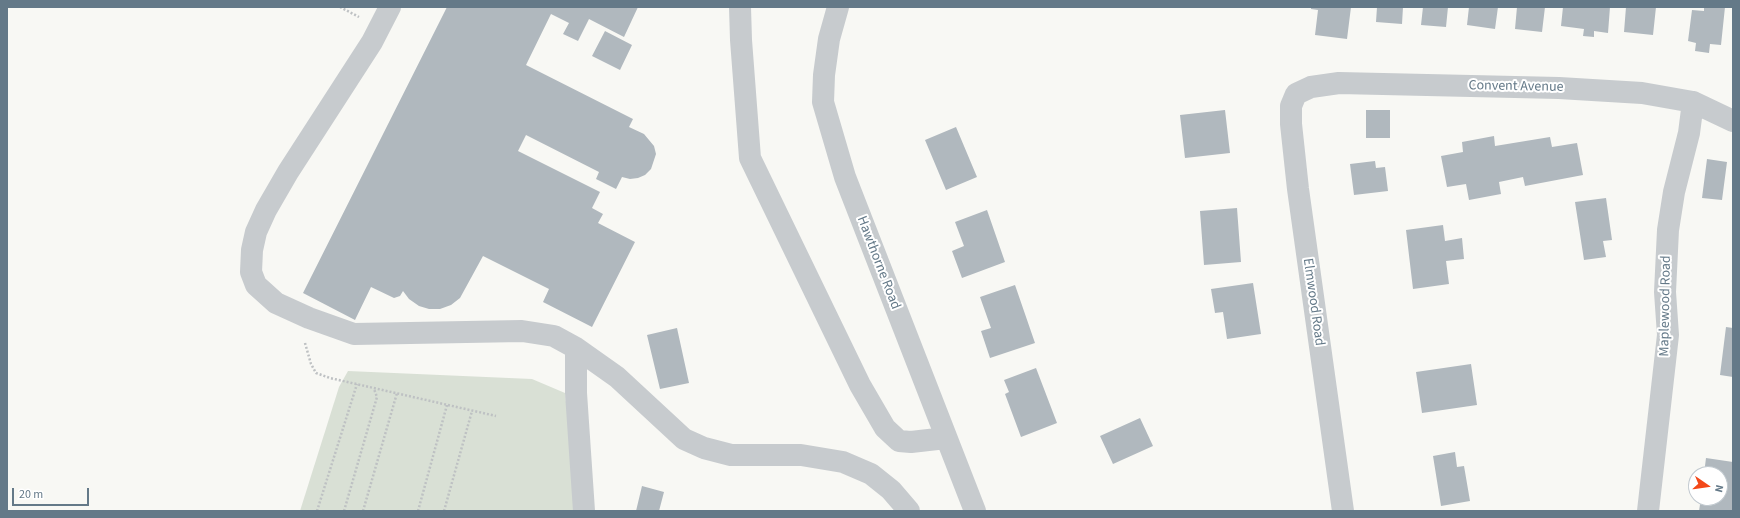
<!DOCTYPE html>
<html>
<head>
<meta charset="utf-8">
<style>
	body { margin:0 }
	#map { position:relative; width:1740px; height:518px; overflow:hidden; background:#f8f8f4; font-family:"Source Sans 3",sans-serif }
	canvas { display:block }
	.frame { position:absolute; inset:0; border:8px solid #647988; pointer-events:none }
	.north { position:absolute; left:1688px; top:466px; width:40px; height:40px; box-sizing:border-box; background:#fff; border:1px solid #c1c9cf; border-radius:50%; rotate:103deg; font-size:11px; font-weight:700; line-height:16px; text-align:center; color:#647988 }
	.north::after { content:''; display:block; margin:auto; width:14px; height:18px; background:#f34819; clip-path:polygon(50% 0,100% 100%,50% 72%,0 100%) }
	.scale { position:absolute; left:12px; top:488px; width:77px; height:18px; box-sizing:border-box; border:2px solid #647988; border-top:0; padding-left:5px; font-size:12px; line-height:14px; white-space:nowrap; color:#647988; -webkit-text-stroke:3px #fff; paint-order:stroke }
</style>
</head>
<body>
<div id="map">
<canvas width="1740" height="518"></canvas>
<div class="frame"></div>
<div class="north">N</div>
<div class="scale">20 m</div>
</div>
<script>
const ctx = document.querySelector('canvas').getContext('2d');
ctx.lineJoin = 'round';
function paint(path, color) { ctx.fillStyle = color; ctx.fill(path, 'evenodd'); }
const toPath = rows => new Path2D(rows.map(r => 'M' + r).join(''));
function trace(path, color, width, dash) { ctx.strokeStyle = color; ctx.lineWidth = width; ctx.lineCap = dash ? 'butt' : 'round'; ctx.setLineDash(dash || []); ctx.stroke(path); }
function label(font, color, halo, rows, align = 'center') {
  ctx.font = font + ' "Source Sans 3",sans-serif'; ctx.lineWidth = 4; ctx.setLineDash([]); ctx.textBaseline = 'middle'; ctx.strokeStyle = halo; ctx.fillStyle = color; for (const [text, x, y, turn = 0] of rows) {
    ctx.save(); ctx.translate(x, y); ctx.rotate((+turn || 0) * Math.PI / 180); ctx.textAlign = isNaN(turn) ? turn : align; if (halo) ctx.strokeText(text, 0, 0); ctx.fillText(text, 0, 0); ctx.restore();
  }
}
paint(toPath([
	[348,371,532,379,565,393,578,511,300,511,339,387]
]), '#d9e0d5');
paint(toPath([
	[447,7,638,7,624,37,589,19,578,41,563,34,569,23,551,14,526,65,633,119,629,127,644,134,654,146,656,154,651,169,645,175,638,178,630,179,622,177,616,189,596,179,599,172,526,135,518,151,600,192,592,208,603,214,598,223,635,242,592,327,543,302,549,289,483,256,460,298,451,305,440,309,429,309,419,306,409,299,403,291,400,296,394,298,371,287,355,320,303,293],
	[1311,7,1351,7,1347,39,1315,35,1318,10,1311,9],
	[1377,7,1403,7,1402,24,1376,22],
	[1423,7,1448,7,1446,27,1421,25],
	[1469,7,1498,7,1495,29,1467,25],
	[1517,7,1545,7,1542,32,1515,29],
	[1563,7,1610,7,1608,33,1594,31,1594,37,1583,36,1584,29,1561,26],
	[1626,7,1656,7,1653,35,1624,32],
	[1704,7,1725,7,1721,45,1710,44,1709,53,1695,51,1696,43,1688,41,1692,10,1704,11],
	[605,31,632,45,620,70,592,56],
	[1225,110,1230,153,1185,158,1180,115],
	[1366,110,1390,110,1390,138,1366,138],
	[956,127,977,177,946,190,925,140],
	[1494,136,1495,146,1550,137,1552,147,1577,143,1583,175,1525,186,1523,177,1499,182,1501,194,1469,200,1466,184,1447,187,1441,156,1463,152,1462,142],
	[1707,159,1727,162,1722,200,1702,198],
	[1375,161,1376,168,1385,167,1388,191,1354,195,1350,164],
	[1606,198,1612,240,1603,241,1606,257,1584,260,1575,202],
	[1237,208,1241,262,1204,265,1200,211],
	[987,210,1005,262,962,278,952,251,964,246,955,222],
	[1443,225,1445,241,1462,238,1464,259,1446,261,1449,284,1413,289,1406,230],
	[1253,283,1261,334,1227,339,1223,312,1215,313,1211,289],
	[1015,285,1035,343,990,358,981,331,991,328,980,297],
	[1726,327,1733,328,1733,377,1720,375],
	[677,328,689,383,660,389,647,335],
	[1471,364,1477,405,1422,413,1416,372],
	[1036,368,1057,423,1021,437,1005,394,1009,392,1004,380],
	[1140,418,1153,446,1113,464,1100,436],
	[1455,452,1457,467,1464,466,1470,501,1441,506,1433,456],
	[1706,458,1733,462,1733,511,1699,511,1701,498,1720,498,1720,474,1704,474],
	[642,486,664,492,659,511,636,511]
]), '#b0b8be');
trace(toPath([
	[340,7,359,17],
	[305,343,311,364,316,373,330,378,496,416],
	[317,511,357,384],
	[344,511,377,397,374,389],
	[363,511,397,393],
	[418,511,447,405],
	[444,511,472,411]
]), '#bec1c3', 2.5, [2, 2]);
trace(toPath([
	[390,7,372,42,288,172,266,210,256,232,252,250,251,272,256,285,276,303,309,318,354,334,522,331,554,336,576,348,617,377,684,439,704,448,731,455,801,455,843,462,871,474,891,490,909,511],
	[740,7,741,40,750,158,860,385,885,428,899,441,911,442,946,438],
	[838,7,829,39,824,75,823,102,845,177,975,511],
	[576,348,576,393,584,511],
	[1343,511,1298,189,1291,124,1291,106,1296,94,1311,87,1339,83,1559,88,1642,93,1693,102,1733,121],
	[1648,511,1668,335,1665,292,1668,230,1674,192,1689,133,1693,102]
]), '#c7cbce', 22);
label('14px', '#647988', '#fff', [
	["Convent Avenue",1516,87,1],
	["Hawthorne Road",878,263,69],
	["Elmwood Road",1313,302,82],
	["Maplewood Road",1666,306,-89]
]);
</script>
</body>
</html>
